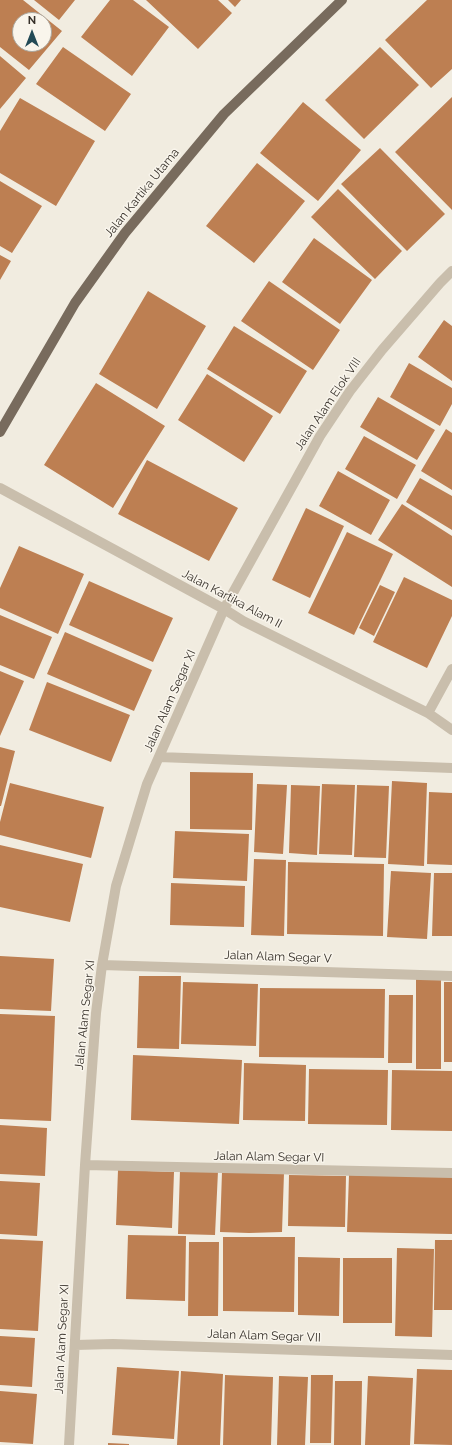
<!DOCTYPE html>
<html>
<head>
<meta charset="utf-8">
<style>
	body { margin:0 }
	#map { position:relative; width:452px; height:1445px; overflow:hidden; background:#f1ece0; font-family:Raleway,sans-serif }
	canvas { display:block }
	.north { position:absolute; left:12px; top:12px; width:40px; height:40px; box-sizing:border-box; background:#f9f5ec; border:1px solid #aba79e; border-radius:50%; rotate:0deg; font-size:11px; font-weight:700; line-height:16px; text-align:center; color:#37312a }
	.north::after { content:''; display:block; margin:auto; width:14px; height:18px; background:#234a56; clip-path:polygon(50% 0,100% 100%,50% 72%,0 100%) }
</style>
</head>
<body>
<div id="map">
<canvas width="452" height="1445"></canvas>
<div class="north">N</div>
</div>
<script>
const ctx = document.querySelector('canvas').getContext('2d');
ctx.lineJoin = 'round';
function paint(path, color) { ctx.fillStyle = color; ctx.fill(path, 'evenodd'); }
const toPath = rows => new Path2D(rows.map(r => 'M' + r).join(''));
function trace(path, color, width, dash) { ctx.strokeStyle = color; ctx.lineWidth = width; ctx.lineCap = dash ? 'butt' : 'round'; ctx.setLineDash(dash || []); ctx.stroke(path); }
function label(font, color, halo, rows, align = 'center') {
  ctx.font = font + ' Raleway,sans-serif'; ctx.lineWidth = 3; ctx.setLineDash([]); ctx.textBaseline = 'middle'; ctx.strokeStyle = halo; ctx.fillStyle = color; for (const [text, x, y, turn = 0] of rows) {
    ctx.save(); ctx.translate(x, y); ctx.rotate((+turn || 0) * Math.PI / 180); ctx.textAlign = isNaN(turn) ? turn : align; if (halo) ctx.strokeText(text, 0, 0); ctx.fillText(text, 0, 0); ctx.restore();
  }
}
paint(toPath([
	[0,0,23,0,62,31,29,70,0,47],
	[20,20,44,20,44,44,20,44],
	[34,0,75,0,59,20],
	[110,0,133,0,169,27,132,76,81,37],
	[146,0,218,0,232,13,198,49],
	[228,0,241,0,235,7],
	[427,0,452,0,452,69,431,88,385,40],
	[63,47,131,94,105,131,36,84],
	[380,47,419,85,364,139,325,100],
	[0,56,26,78,0,109],
	[452,97,452,210,395,152],
	[20,98,95,141,56,206,0,173,0,131],
	[303,102,361,150,318,201,260,153],
	[380,148,445,214,407,251,341,184],
	[257,163,305,201,254,263,206,226],
	[0,181,42,206,12,253,0,246],
	[338,189,402,251,375,279,311,217],
	[314,238,372,280,340,324,282,282],
	[0,255,11,261,0,280],
	[269,281,340,330,313,370,241,321],
	[148,291,206,326,157,409,99,374],
	[444,320,452,326,452,381,418,357],
	[234,326,307,371,280,414,207,369],
	[409,363,452,388,452,404,440,426,390,397],
	[207,374,273,416,244,462,178,420],
	[96,383,165,426,113,508,44,465],
	[378,397,435,430,417,460,360,427],
	[446,429,452,433,452,490,421,471],
	[364,436,416,465,397,499,345,469],
	[147,460,238,508,209,561,118,514],
	[338,471,390,500,371,535,319,506],
	[420,478,452,496,452,530,406,502],
	[402,504,452,536,452,587,378,540],
	[306,508,344,526,310,598,272,580],
	[347,532,393,554,354,635,308,613],
	[19,546,84,574,58,634,0,608,0,588],
	[404,577,452,600,452,616,427,668,373,642],
	[89,581,173,618,153,662,69,625],
	[380,585,395,592,374,636,359,628],
	[0,615,52,637,34,679,0,665],
	[65,632,152,670,134,711,47,674],
	[0,671,24,681,0,736],
	[47,682,130,715,111,762,29,730],
	[0,747,15,751,1,806,0,806],
	[190,772,253,773,252,830,190,829],
	[392,781,427,783,424,866,388,864],
	[10,783,104,807,91,858,0,835,0,822],
	[257,784,287,785,283,854,254,852],
	[322,784,355,785,352,855,319,854],
	[291,785,320,786,317,855,289,853],
	[357,785,389,786,386,858,354,857],
	[429,792,452,793,452,865,427,864],
	[175,831,249,834,247,881,173,878],
	[0,845,83,864,70,922,0,907],
	[254,859,286,860,284,936,251,935],
	[288,862,384,864,383,936,287,934],
	[391,871,431,873,427,939,387,937],
	[434,873,452,873,452,936,432,936],
	[171,883,245,886,244,927,170,925],
	[0,956,54,959,51,1011,0,1009],
	[139,976,181,976,179,1049,137,1048],
	[416,979,441,979,441,1069,416,1069],
	[183,982,258,984,256,1046,181,1044],
	[444,982,452,982,452,1062,444,1062],
	[260,988,385,989,384,1058,259,1057],
	[389,995,413,995,412,1063,388,1063],
	[0,1014,55,1016,51,1121,0,1119],
	[133,1055,242,1060,239,1124,131,1120],
	[244,1063,306,1065,305,1121,243,1120],
	[309,1069,388,1070,387,1125,308,1124],
	[392,1070,452,1071,452,1131,391,1130],
	[0,1125,47,1128,45,1176,0,1174],
	[118,1170,174,1172,172,1228,116,1225],
	[180,1170,218,1171,215,1235,178,1234],
	[222,1172,284,1173,282,1232,249,1233,220,1232],
	[289,1175,346,1176,345,1227,288,1226],
	[349,1175,452,1177,452,1234,347,1232],
	[0,1181,40,1183,37,1236,0,1234],
	[128,1235,186,1236,185,1301,126,1299],
	[223,1237,295,1237,294,1312,223,1311],
	[0,1239,43,1241,38,1331,0,1329],
	[435,1240,452,1240,452,1310,434,1310],
	[189,1242,219,1242,218,1316,188,1316],
	[397,1248,434,1249,432,1337,395,1336],
	[298,1257,340,1258,339,1316,298,1315],
	[343,1258,392,1258,392,1323,343,1323],
	[0,1336,35,1338,32,1387,0,1385],
	[117,1367,179,1371,174,1439,112,1435],
	[417,1369,452,1370,452,1445,414,1444],
	[181,1371,223,1374,220,1445,177,1445],
	[225,1375,273,1377,271,1445,223,1445],
	[311,1375,333,1375,331,1443,310,1443],
	[279,1376,308,1377,305,1445,277,1445],
	[368,1376,413,1378,410,1445,365,1445],
	[335,1381,362,1381,361,1445,334,1445],
	[0,1391,37,1394,33,1444,0,1442],
	[108,1443,129,1444,129,1445,108,1445]
]), '#bd7f52');
trace(toPath([
	[0,488,224,609,243,621,428,713,452,730],
	[428,713,452,669],
	[159,757,452,768],
	[102,965,452,976],
	[85,1165,452,1173],
	[75,1345,113,1344,452,1355],
	[69,1445,85,1165,96,1013,102,965,116,886,147,784,224,609,320,436,350,391,382,350,440,283,452,271]
]), '#c9beac', 10);
trace(toPath([
	[0,432,75,303,125,233,224,114,342,0]
]), '#786b5d', 10);
label('12px', '#37312a', '#f9f5ec', [
	["Jalan Kartika Utama",142,193,-51],
	["Jalan Alam Elok VIII",328,404,-56],
	["Jalan Kartika Alam II",232,599,28],
	["Jalan Alam Segar XI",170,701,-66],
	["Jalan Alam Segar V",278,957,2],
	["Jalan Alam Segar XI",85,1015,-84],
	["Jalan Alam Segar VI",269,1157,1],
	["Jalan Alam Segar VII",264,1336,2],
	["Jalan Alam Segar XI",62,1339,-87]
]);
</script>
</body>
</html>
